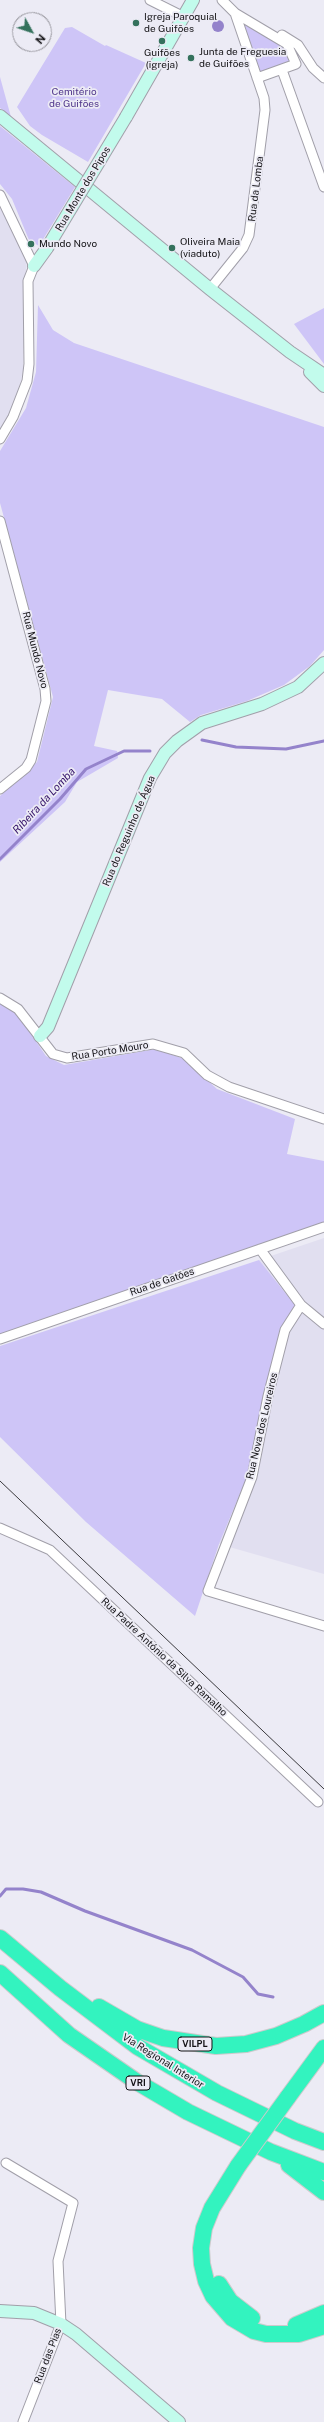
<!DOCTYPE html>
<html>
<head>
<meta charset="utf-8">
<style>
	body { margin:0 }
	#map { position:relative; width:324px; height:2422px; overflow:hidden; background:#ecebf5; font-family:"Public Sans",sans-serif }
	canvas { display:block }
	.north { position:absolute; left:12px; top:12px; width:40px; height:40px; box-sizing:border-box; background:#ecebf5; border:1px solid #95949b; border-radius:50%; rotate:130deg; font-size:11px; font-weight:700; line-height:16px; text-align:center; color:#131215 }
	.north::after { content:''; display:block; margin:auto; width:14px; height:18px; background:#34715c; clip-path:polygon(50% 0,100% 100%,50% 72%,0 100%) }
</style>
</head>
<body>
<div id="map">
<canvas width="324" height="2422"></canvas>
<div class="north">N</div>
</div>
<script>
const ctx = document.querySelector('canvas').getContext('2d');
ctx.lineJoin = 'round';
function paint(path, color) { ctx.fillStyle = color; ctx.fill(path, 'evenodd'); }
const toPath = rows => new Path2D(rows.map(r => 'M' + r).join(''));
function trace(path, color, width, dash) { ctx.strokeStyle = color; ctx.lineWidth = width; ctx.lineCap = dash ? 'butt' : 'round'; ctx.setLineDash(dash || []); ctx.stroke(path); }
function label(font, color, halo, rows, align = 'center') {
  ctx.font = font + ' "Public Sans",sans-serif'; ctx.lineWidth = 3.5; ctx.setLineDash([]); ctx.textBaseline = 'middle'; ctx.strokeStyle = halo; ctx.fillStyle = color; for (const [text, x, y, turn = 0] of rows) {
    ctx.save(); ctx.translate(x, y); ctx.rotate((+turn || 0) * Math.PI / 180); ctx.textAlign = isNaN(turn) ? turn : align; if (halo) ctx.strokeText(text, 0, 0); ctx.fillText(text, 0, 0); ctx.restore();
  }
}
paint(toPath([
	[0,204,27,261,25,281,23,371,16,402,0,430],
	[324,1238,324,1574,219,1544,247,1477,264,1404,263,1399,276,1360,281,1329,295,1305,259,1260]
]), '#e1dff0');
paint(toPath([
	[240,19,285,46,291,62,258,74],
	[72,27,105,46,106,45,146,63,88,162,42,135,30,126,17,107,65,28],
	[0,77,11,117,0,108],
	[0,126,75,187,39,246,29,240,12,199,0,184],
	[38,305,53,330,74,343,324,427,324,650,310,666,284,685,247,701,201,715,190,722,162,699,108,690,94,746,117,751,118,758,77,782,65,802,0,862,0,796,37,762,53,697,0,503,0,451,26,408,36,372],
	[324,308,324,364,294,324],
	[0,1003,17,1013,46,1056,64,1065,156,1049,184,1059,217,1089,295,1119,287,1154,324,1161,324,1224,0,1335],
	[259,1260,295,1305,281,1329,276,1360,263,1399,264,1404,256,1447,247,1477,219,1544,195,1616,86,1522,0,1437,0,1346]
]), '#cec5f7');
paint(toPath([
	'212 26a6 6 0 1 1 12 0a6 6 0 1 1-12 0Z'
]), '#9483cb');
trace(toPath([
	[202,740,236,747,286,749,324,741],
	[0,859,60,799,86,769,124,751,150,751],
	[0,1896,6,1889,23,1889,41,1892,85,1911,192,1950,243,1977,258,1994,273,1997]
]), '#9483cb', 3);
const street = toPath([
	[150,0,184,17],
	[235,13,287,44,296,64,257,78],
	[282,35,298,45,313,68,324,78],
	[282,70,324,187],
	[0,195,34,266,28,281,29,364,27,381,13,417,0,439],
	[210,289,243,248,249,235,265,110,264,98,235,13,222,0],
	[0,521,45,689,46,701,31,760,26,768,0,789],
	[0,998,18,1009,53,1054,67,1058,153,1044,184,1053,207,1075,229,1087,324,1119],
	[260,1249,301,1305,285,1330,268,1396,252,1477,208,1591,324,1626],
	[301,1305,324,1324],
	[0,1339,324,1227],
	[0,1528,50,1550,318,1802],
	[6,2163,73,2203,58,2261,61,2324,23,2422]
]);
const secondary = toPath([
	[0,116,210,289,290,352,324,375],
	[126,117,193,0],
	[34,266,47,248],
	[310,372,324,386],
	[40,1036,48,1027,150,778,165,753,177,741,202,723,262,704,298,687,324,663],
	[0,2311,34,2313,61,2324,76,2334,179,2422]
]);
const highway = toPath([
	[0,1938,60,1988,138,2047,217,2093,295,2131,324,2142],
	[0,1973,69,2035,137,2082,188,2112,271,2152,324,2172],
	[99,2007,137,2029,163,2038,216,2046,246,2044,276,2036,304,2024,324,2013],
	[288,2097,324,2048],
	[289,2165,324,2192],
	[238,2166,212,2208,204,2228,201,2248,202,2264,206,2281,213,2296,232,2318,254,2331,266,2334,299,2334,324,2326],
	[219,2284,230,2301,252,2318],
	[296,2325,324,2313]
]);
trace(street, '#a19fa9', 11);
trace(secondary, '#a19fa9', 14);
trace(highway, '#cbcbcc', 18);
trace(street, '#fff', 9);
trace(secondary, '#c2fbec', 12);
trace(highway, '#33f3bf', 16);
trace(toPath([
	[0,1481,324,1789]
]), '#39383c', 1);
const secondaryBridge = toPath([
	[47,248,126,117]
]);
const highwayBridge = toPath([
	[238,2166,288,2097]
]);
trace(secondaryBridge, '#a19fa9', 14, []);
trace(highwayBridge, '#cbcbcc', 18, []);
trace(secondaryBridge, '#c2fbec', 12);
trace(highwayBridge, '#33f3bf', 16);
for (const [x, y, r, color] of [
	[136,23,4,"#34715c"],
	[162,41,4,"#34715c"],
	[191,58,4,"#34715c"],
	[31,244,4,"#34715c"],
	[172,248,4,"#34715c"]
]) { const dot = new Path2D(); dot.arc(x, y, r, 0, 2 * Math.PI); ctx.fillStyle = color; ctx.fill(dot); trace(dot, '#ecebf5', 1.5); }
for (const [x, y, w] of [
	[195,2044,34],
	[138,2083,24]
]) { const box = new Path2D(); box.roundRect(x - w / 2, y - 7, w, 14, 3); ctx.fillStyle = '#ecebf5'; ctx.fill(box); trace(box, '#131215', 1); }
label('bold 9px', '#131215', null, [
	["VILPL",195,2044],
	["VRI",138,2083]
]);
label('10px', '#131215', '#ecebf5', [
	["Igreja Paroquial",144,17],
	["de Guifões",144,29],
	["Junta de Freguesia",199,52],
	["de Guifões",199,64],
	["Guifões",162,53,"center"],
	["(igreja)",162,65,"center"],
	["Oliveira Maia",180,242],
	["(viaduto)",180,254],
	["Mundo Novo",39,244]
], 'left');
label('10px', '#50368b', '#ecebf5', [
	["Cemitério",74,92],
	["de Guifões",74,104]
]);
label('10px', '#131215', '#ecebf5', [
	["Rua Monte dos Pipos",83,189,-59],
	["Rua da Lomba",256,189,-83],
	["Rua Mundo Novo",35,650,76],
	["Rua do Reguinho de Água",129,831,-67],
	["Rua Porto Mouro",110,1051,-9],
	["Rua de Gatões",162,1282,-19],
	["Rua Nova dos Loureiros",262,1426,-77],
	["Rua Padre António da Silva Ramalho",164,1657,43],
	["Via Regional Interior",163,2061,32],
	["Rua das Pias",48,2356,-69]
]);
label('italic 11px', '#341369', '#ecebf5', [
	["Ribeira da Lomba",44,801,-47]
]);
</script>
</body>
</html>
